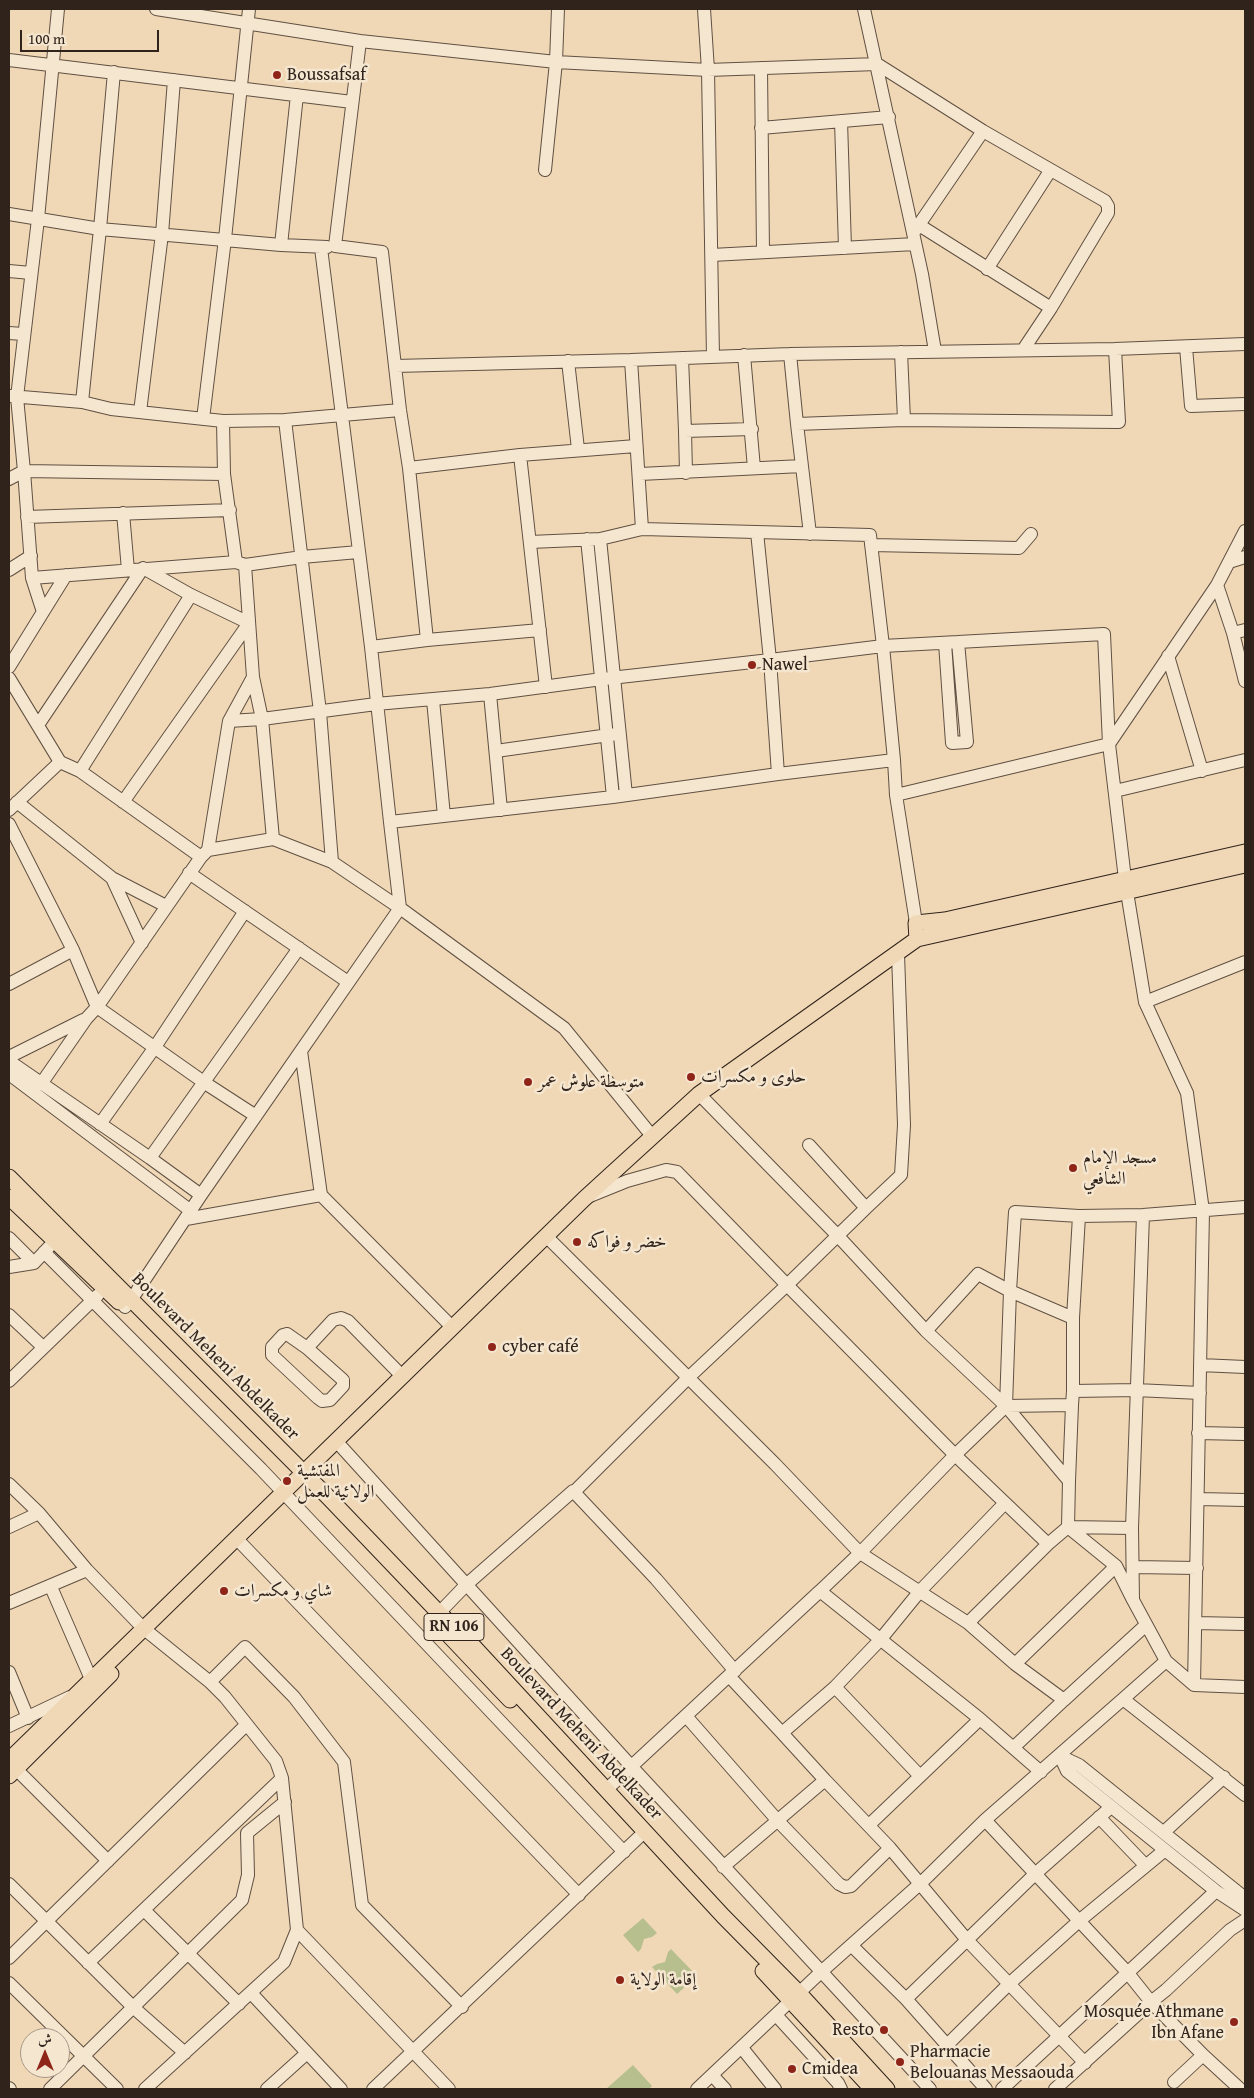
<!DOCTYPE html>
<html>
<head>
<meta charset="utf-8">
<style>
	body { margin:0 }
	#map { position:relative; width:1254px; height:2098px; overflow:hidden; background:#f0d8b6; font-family:"Gentium Book Plus",Amiri,serif }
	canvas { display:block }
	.frame { position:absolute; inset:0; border:10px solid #30231b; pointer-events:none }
	.north { position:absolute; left:20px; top:2028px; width:50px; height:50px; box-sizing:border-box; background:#f5e6d0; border:1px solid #a69888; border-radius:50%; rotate:0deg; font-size:14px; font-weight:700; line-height:20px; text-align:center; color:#30231b }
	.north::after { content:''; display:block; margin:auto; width:18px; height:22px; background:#8f2418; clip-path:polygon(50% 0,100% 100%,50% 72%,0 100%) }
	.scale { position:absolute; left:20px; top:30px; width:139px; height:22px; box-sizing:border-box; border:2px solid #30231b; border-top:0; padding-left:6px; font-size:15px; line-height:18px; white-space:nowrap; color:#30231b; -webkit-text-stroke:4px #f5e6d0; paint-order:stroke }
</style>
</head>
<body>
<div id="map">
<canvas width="1254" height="2098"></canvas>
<div class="frame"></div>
<div class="north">ش</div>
<div class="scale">100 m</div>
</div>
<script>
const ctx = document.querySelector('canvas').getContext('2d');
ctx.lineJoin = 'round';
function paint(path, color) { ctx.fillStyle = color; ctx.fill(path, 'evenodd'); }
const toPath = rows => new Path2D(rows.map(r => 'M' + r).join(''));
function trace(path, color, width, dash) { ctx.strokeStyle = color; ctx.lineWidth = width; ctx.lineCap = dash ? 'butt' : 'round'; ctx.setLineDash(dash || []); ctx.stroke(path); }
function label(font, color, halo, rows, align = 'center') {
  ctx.font = font + ' "Gentium Book Plus",Amiri,serif'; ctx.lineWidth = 5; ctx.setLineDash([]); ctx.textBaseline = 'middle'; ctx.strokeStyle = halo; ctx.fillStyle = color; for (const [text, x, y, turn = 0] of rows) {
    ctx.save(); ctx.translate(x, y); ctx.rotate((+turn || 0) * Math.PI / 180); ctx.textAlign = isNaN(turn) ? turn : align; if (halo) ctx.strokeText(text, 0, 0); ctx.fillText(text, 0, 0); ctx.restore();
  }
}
paint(toPath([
	[643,1918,657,1933,652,1937,644,1939,641,1949,638,1952,623,1935],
	[671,1949,697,1976,677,1994,652,1967,657,1964,665,1962,668,1952],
	[633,2065,652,2086,649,2089,606,2089]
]), '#b8bf8e');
const minor = toPath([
	[156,9,360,41,335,246,382,252,400,410,409,468,427,640,540,630],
	[704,9,708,70,713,357],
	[864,9,922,274,935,351],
	[360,41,556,62,708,70,877,64,983,131,1105,201,1108,206,1108,213,1051,308,1023,350],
	[9,60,352,102],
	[761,68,763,252],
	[841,121,845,248],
	[761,128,889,117],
	[545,170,556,62,558,9],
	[9,214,100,229,281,245,327,247],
	[919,225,1051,308],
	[914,232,983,131],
	[281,245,297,95],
	[321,248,371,647,390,822],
	[712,255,915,244],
	[987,269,1050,171],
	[9,271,31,273],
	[9,333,23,334],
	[1186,347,1191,406,1245,404],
	[901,352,904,420],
	[790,354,797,424],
	[744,355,754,468],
	[682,358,685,431,752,429],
	[631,360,642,529],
	[568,361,578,449],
	[395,366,631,360,790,354,1115,349,1245,344],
	[10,396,82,402,111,409,223,421,285,420,400,410],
	[82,402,100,229,114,72],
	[140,412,162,234,174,80],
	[203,419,225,239,249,9],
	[285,420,320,712,332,862],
	[223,421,224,474,236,562],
	[685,431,686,473],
	[520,455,546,687],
	[409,468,520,455,636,446],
	[224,474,24,471,32,578,236,562,245,565,302,557,358,552],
	[640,474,802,466],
	[9,479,24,471,17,397,38,219,58,9],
	[123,513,128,570],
	[27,517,230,510],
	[810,534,797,424,904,420,1119,422,1115,349],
	[587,539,613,797],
	[600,539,626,795],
	[530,542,600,539,642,529,870,535,883,646,958,642,967,742,952,743,945,643],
	[871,545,1019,548,1031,534],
	[1229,562,1245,557],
	[245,565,253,677,262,719,273,839],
	[9,570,31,556],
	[32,578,43,612,66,575],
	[1217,585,1233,633,1245,681],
	[1233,633,1245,630],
	[958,642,1104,634,1109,744,1125,879],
	[371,647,427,640],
	[1168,656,1202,771],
	[9,667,43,612],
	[9,678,60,762,80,771,201,857,208,850,273,839,332,862,400,908,564,1028,652,1136],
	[490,694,501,810],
	[433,700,444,816],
	[229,721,253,677],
	[38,725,143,568,191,595,249,623,123,802],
	[496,751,616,734],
	[894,760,778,774,770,660,883,646,894,760,896,795,916,923],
	[80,771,191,595],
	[1115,791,1245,760],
	[896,795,1109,744,1217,585,1245,531],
	[17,802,112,878,166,906],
	[9,810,60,762],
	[9,824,73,950,97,1007,205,1083,256,1116],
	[208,850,229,721,262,719,376,704,490,694,602,679,770,660,757,532],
	[189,873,348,982],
	[112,878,142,943],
	[1127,892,1145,1002,1187,1093,1203,1211,1194,1685],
	[9,984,73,950],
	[1145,1002,1245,962],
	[9,1057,83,1020],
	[9,1061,150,1158,201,1195],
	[9,1074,191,1211],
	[41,1084,86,1019,97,1007,201,857],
	[699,1094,838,1236,926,1331],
	[100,1124,155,1047,245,911],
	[150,1158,299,948],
	[321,1195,453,1328],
	[590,1196,627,1181,666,1170,677,1172,787,1285,866,1208,809,1145],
	[866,1208,901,1175,904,1125,898,954],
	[186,1219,321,1195,301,1051],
	[546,1236,775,1464,860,1553,820,1591],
	[9,1238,34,1263],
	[44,1252,261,1469,624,1852],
	[9,1267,34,1263,49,1247],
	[125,1307,131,1300,201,1195,400,908,390,822,613,797,778,774],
	[9,1315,43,1347],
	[1073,1318,1079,1216],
	[287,1334,307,1348,343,1380,343,1386,330,1400,322,1401,318,1398,272,1355,272,1347,283,1335,287,1334],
	[307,1348,333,1320,341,1318,348,1321,403,1377],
	[1200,1365,1245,1367],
	[9,1381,98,1295],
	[1073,1391,1136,1390,1200,1393],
	[1006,1406,1069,1481,1068,1527,1048,1544,955,1455,1006,1406],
	[1006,1406,1010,1291,1073,1318,1073,1391,1072,1405],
	[1198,1433,1245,1434],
	[337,1442,631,1766,930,2089],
	[1069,1481,1072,1405,1006,1406,926,1331,978,1274,1010,1291,1015,1212,1079,1216,1143,1215,1245,1207],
	[9,1484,39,1513,87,1570,143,1628,210,1682,225,1697,276,1761,282,1778,297,1930,284,1962,145,2089],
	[574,1492,688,1378,787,1285,955,1455,860,1553,968,1623,1015,1664,1116,1566],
	[1199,1499,1245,1500],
	[9,1527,39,1513],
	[1132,1528,1143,1215],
	[236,1538,579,1895],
	[1134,1567,1197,1568],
	[51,1587,91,1679],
	[1133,1600,1132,1528,1068,1527,1116,1566,1133,1600,1166,1661],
	[9,1603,87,1570],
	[439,1613,466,1585,573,1491,656,1579,735,1671],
	[968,1623,1048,1544],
	[1195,1623,1245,1624],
	[9,1672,28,1718],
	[729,1676,782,1733],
	[210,1682,245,1647,294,1697,344,1762,362,1905,462,2007],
	[835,1687,920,1776],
	[1123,1699,1166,1661,1194,1685,1245,1687],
	[1064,1700,1146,1625],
	[686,1716,778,1821,839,1884,845,1887,851,1886,890,1848,967,1940,1035,1874,1111,1807],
	[9,1726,70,1697],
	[1014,1747,1064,1700,1015,1664],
	[1060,1756,1067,1771,1216,1891,1245,1910],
	[1060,1756,1079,1765,1245,1898],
	[16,1769,108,1861],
	[825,1780,890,1848],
	[607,1789,820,1591,980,1719,1041,1772],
	[1099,1817,1146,1866],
	[985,1820,1123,1699,1245,1795],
	[869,1825,980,1719],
	[1164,1832,1224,1777],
	[723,1867,825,1780,782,1733,835,1687,880,1640,920,1591,1005,1503],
	[9,1884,134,2008,185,2053],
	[144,1910,239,2004],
	[297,1930,449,2089],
	[852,1946,906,1999],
	[9,1958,246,1725],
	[88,1963,282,1778],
	[9,1983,117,2089],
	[251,1993,341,2089],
	[776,2015,838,2083,841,2089],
	[947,2045,1009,1984,1079,1921,1165,1850],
	[742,2048,775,2089],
	[712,2075,725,2089],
	[1174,2082,1203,2055],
	[9,2088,10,2089],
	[50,2089,242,1900,248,1875,247,1833,285,1802],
	[267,2089,307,2053],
	[373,2089,639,1837],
	[697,2089,821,1972,922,1882,985,1820,1127,1972,1151,2002,1203,2055,1240,2089],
	[986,2089,906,1999,967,1940,1085,2063],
	[1002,2089,1216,1891],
	[1055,2089,1151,2002,1166,1990,1230,1930,1245,1920]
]);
const major = toPath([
	[917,939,916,923,945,920,1245,852],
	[9,1177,329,1498,439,1613,464,1636,723,1916,799,1993,887,2089],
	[9,1197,119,1302],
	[440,1626,510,1700],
	[9,1760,584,1199,699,1094,917,939,1245,865],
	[9,1776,111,1674],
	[763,1971,872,2089]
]);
trace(minor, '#605042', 14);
trace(major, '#30231b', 17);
trace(minor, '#f5e6d0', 12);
trace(major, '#f0d8b6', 15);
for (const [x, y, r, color] of [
	[277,75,5,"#8f2418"],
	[752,665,5,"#8f2418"],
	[691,1077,5,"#8f2418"],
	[528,1082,5,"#8f2418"],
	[1073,1168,5,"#8f2418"],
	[577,1242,5,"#8f2418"],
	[492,1347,5,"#8f2418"],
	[287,1481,5,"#8f2418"],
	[224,1591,5,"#8f2418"],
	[620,1980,5,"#8f2418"],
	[1234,2022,5,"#8f2418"],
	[884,2030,5,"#8f2418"],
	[900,2062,5,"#8f2418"],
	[792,2069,5,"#8f2418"]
]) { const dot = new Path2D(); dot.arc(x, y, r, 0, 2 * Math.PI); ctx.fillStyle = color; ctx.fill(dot); trace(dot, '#f5e6d0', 2); }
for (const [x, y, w] of [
	[454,1627,60]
]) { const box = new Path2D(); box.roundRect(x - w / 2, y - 13.5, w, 27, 4); ctx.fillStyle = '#f5e6d0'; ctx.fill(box); trace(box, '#30231b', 1); }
label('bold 16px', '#30231b', null, [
	["RN 106",454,1627]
]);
label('18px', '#30231b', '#f5e6d0', [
	["Boussafsaf",287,75],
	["Nawel",762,665],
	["حلوى و مكسرات",701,1077],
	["متوسطة علوش عمر",538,1082],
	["مسجد الإمام",1083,1158],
	["الشافعي",1083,1179],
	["خضر و فواكه",587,1242],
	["cyber café",502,1347],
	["المفتشية",297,1471],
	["الولائية للعمل",297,1492],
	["شاي و مكسرات",234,1591],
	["إقامة الولاية",630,1980],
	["Mosquée Athmane",1224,2012,"right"],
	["Ibn Afane",1224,2033,"right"],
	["Resto",874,2030,"right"],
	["Pharmacie",910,2052],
	["Belouanas Messaouda",910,2073],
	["Cmidea",802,2069]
], 'left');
label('18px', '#30231b', '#f5e6d0', [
	["Boulevard Meheni Abdelkader",215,1357,45],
	["Boulevard Meheni Abdelkader",581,1734,47]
]);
</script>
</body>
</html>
